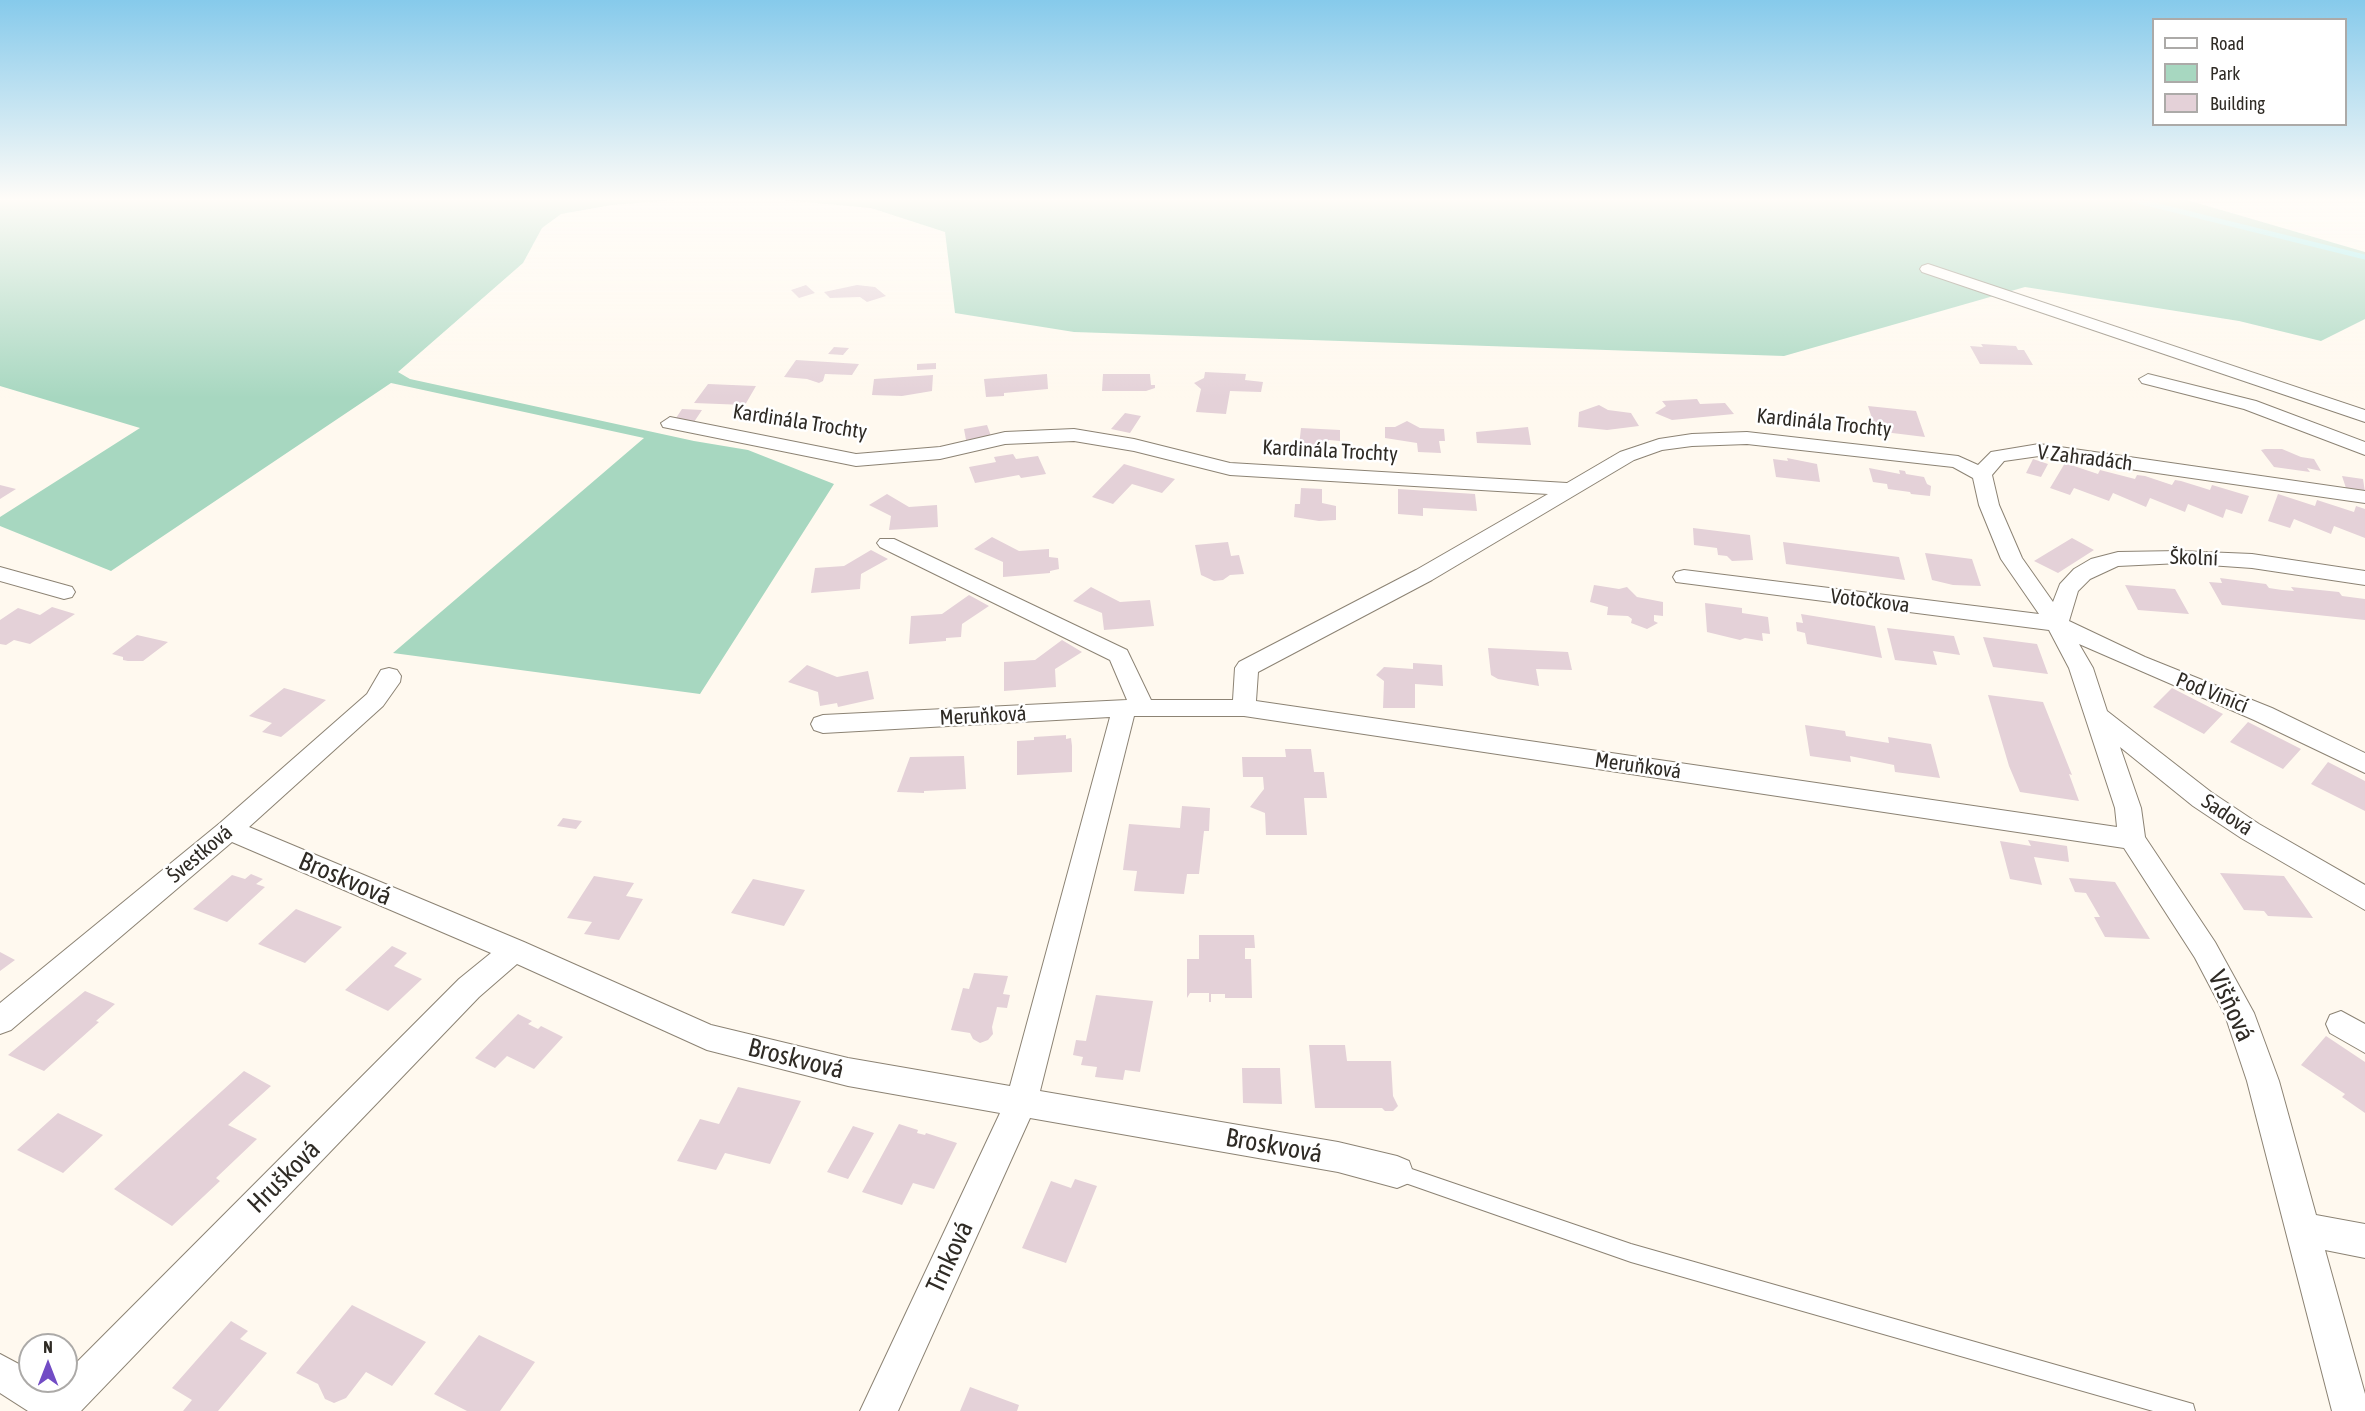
<!DOCTYPE html>
<html>
<head>
<meta charset="utf-8">
<style>
	body { margin:0 }
	#map { position:relative; width:2365px; height:1411px; overflow:hidden; background:#fff9ef; font-family:"Asap Condensed",sans-serif }
	canvas { display:block }
	.legend { position:absolute; left:2152px; top:18px; width:195px; height:108px; box-sizing:border-box; background:#fff; border:2px solid #acaaa8; margin:0; padding:8px 10px; list-style:none; font-size:18px; color:#2f2b25 }
	.legend li { display:flex; align-items:center; gap:12px; height:30px }
	.legend b { width:30px; border:2px solid #acaaa8 }
	.north { position:absolute; left:18px; top:1333px; width:60px; height:60px; box-sizing:border-box; background:#fff; border:2px solid #acaaa8; border-radius:50%; rotate:0deg; font-size:16px; font-weight:700; line-height:24px; text-align:center; color:#2f2b25 }
	.north::after { content:''; display:block; margin:auto; width:21px; height:27px; background:#724cc5; clip-path:polygon(50% 0,100% 100%,50% 72%,0 100%) }
</style>
</head>
<body>
<div id="map">
<canvas width="2365" height="1411"></canvas>
<ul class="legend">
<li><b style="height:8px;background:#fff"></b>Road</li>
<li><b style="height:16px;background:#a7d7c0"></b>Park</li>
<li><b style="height:16px;background:#e4d1d8"></b>Building</li>
</ul>
<div class="north">N</div>
</div>
<script>
const ctx = document.querySelector('canvas').getContext('2d');
ctx.lineJoin = 'round';
function paint(path, color) { ctx.fillStyle = color; ctx.fill(path, 'evenodd'); }
const toPath = rows => new Path2D(rows.map(r => 'M' + r).join(''));
function trace(path, color, width, dash) { ctx.strokeStyle = color; ctx.lineWidth = width; ctx.lineCap = dash ? 'butt' : 'round'; ctx.setLineDash(dash || []); ctx.stroke(path); }
function label(font, color, halo, rows, align = 'center') {
  ctx.font = font + ' "Asap Condensed",sans-serif'; ctx.lineWidth = 5; ctx.setLineDash([]); ctx.textBaseline = 'middle'; ctx.strokeStyle = halo; ctx.fillStyle = color; for (const [text, x, y, turn = 0] of rows) {
    ctx.save(); ctx.translate(x, y); ctx.rotate((+turn || 0) * Math.PI / 180); ctx.textAlign = isNaN(turn) ? turn : align; if (halo) ctx.strokeText(text, 0, 0); ctx.fillText(text, 0, 0); ctx.restore();
  }
}
paint(toPath([
	[0,200,677,200,612,205,561,214,542,228,523,263,398,372,410,379,694,441,748,450,834,484,700,694,393,653,644,438,391,383,111,571,0,526,0,517,140,428,0,386],
	[783,200,2187,200,2365,252,2365,319,2321,341,2239,321,2025,287,1784,356,1074,332,955,313,945,232,871,208]
]), '#a7d7c0');
trace(toPath([
	[2134,200,2365,257]
]), '#93ecef', 5);
paint(toPath([
	[806,285,815,293,799,298,791,290],
	[857,285,875,287,886,296,867,302,860,297,830,298,824,292],
	[1981,344,2016,346,2018,350,2024,350,2033,365,1980,364,1970,346,1983,347],
	[834,347,849,348,843,355,828,354],
	[796,360,859,364,852,375,825,374,823,381,819,383,807,379,784,377],
	[936,363,936,369,917,370,917,364],
	[1205,372,1246,374,1245,380,1263,382,1261,392,1230,391,1226,414,1196,412,1201,389,1194,383,1204,378],
	[1047,374,1048,389,1004,393,1004,396,986,397,984,379],
	[1103,374,1150,374,1151,385,1155,385,1155,388,1146,391,1102,391],
	[933,375,932,391,902,396,872,395,874,379],
	[708,384,756,386,745,405,694,403],
	[1697,399,1700,404,1725,403,1734,414,1672,420,1655,413,1666,406,1662,401],
	[1599,405,1608,410,1631,413,1639,426,1607,430,1578,427,1579,412],
	[1868,406,1916,411,1925,437,1876,431],
	[682,409,702,410,694,422,674,421],
	[1125,413,1141,416,1130,433,1111,429],
	[1407,421,1420,428,1444,429,1445,441,1439,441,1441,453,1418,452,1417,443,1385,438,1385,427,1395,427],
	[987,425,991,436,966,440,964,429],
	[1528,427,1531,445,1477,443,1476,432],
	[1301,428,1340,430,1340,441,1329,440,1328,448,1299,446],
	[2265,449,2282,449,2301,457,2314,459,2321,471,2307,468,2310,472,2274,467,2261,450],
	[1013,454,1016,459,1038,456,1046,474,1021,478,1019,475,975,483,969,467,996,462,994,457],
	[1787,458,1817,464,1820,482,1776,477,1773,459,1788,461],
	[2033,459,2048,464,2041,477,2026,473],
	[2065,463,2098,474,2100,470,2135,479,2137,475,2145,476,2172,485,2175,480,2181,481,2210,490,2212,485,2249,496,2242,514,2226,509,2223,518,2188,504,2185,512,2150,498,2146,507,2113,493,2109,501,2074,488,2070,495,2050,488],
	[1124,464,1175,479,1162,493,1132,484,1113,504,1092,497],
	[1869,468,1900,474,1899,470,1905,471,1906,474,1924,477,1927,484,1931,486,1930,496,1911,494,1910,492,1888,489,1887,484,1873,482],
	[2342,476,2363,479,2365,492,2346,488],
	[0,485,16,489,0,499],
	[1301,488,1322,489,1322,503,1336,506,1336,520,1319,521,1294,517,1295,504,1300,504],
	[1398,489,1475,494,1477,511,1423,508,1423,516,1398,514],
	[887,494,909,507,937,505,938,527,889,530,891,516,869,505],
	[2278,494,2315,506,2317,500,2354,512,2356,506,2365,509,2365,538,2334,526,2331,534,2294,519,2290,528,2268,521],
	[1693,528,1750,535,1753,560,1732,561,1727,556,1718,555,1717,548,1694,545],
	[992,537,1019,551,1049,549,1049,557,1058,558,1059,569,1050,571,1050,573,1003,577,1003,562,974,549],
	[2072,538,2094,550,2058,573,2034,561],
	[1228,542,1231,556,1239,555,1244,574,1230,575,1223,580,1214,581,1201,575,1195,545],
	[1783,542,1899,557,1905,580,1786,564],
	[871,550,888,559,861,574,860,589,811,593,815,568,844,566],
	[1925,553,1972,559,1981,586,1953,585,1932,580],
	[2220,578,2266,584,2269,588,2282,590,2294,591,2291,587,2339,592,2342,596,2365,599,2365,620,2222,605,2209,582,2222,583],
	[1594,585,1619,589,1627,587,1637,597,1663,602,1663,616,1654,615,1654,621,1658,623,1647,629,1631,623,1632,619,1628,616,1607,615,1608,607,1590,602],
	[2125,585,2175,589,2189,614,2138,610],
	[1091,587,1120,602,1150,600,1154,626,1104,630,1102,613,1073,601],
	[969,595,989,606,962,624,961,637,946,638,946,641,909,644,911,616,942,614],
	[1705,603,1742,608,1742,613,1768,617,1770,634,1762,633,1763,641,1745,638,1740,640,1707,632],
	[52,607,75,614,30,644,14,640,6,645,0,644,0,620,18,608,40,615],
	[1801,614,1875,626,1882,658,1807,644,1805,633,1797,631,1796,622,1803,623],
	[1887,628,1954,636,1960,655,1933,651,1937,665,1895,660],
	[137,635,168,642,143,661,128,661,123,660,123,657,112,654],
	[1983,637,2037,644,2048,674,1993,667],
	[1062,640,1082,652,1055,669,1056,687,1004,691,1004,662,1035,660],
	[1488,648,1568,652,1572,670,1536,669,1539,686,1498,679,1491,675],
	[1413,663,1442,665,1443,686,1415,684,1415,708,1383,708,1384,681,1376,675,1384,667,1413,669],
	[807,665,837,677,868,671,874,699,838,707,837,703,820,706,818,692,788,682],
	[284,688,326,700,281,737,262,732,272,723,249,716],
	[2172,688,2223,714,2204,734,2153,707],
	[1988,695,2043,702,2072,775,2069,774,2079,801,2020,792,2009,766],
	[2248,722,2301,749,2283,769,2230,742],
	[1805,725,1845,731,1846,736,1889,743,1888,737,1931,744,1940,778,1895,772,1894,765,1865,759,1850,756,1851,762,1810,756],
	[1066,735,1066,739,1071,738,1072,746,1072,772,1017,775,1017,741,1034,740,1034,737],
	[1285,749,1311,749,1314,772,1324,772,1327,798,1304,798,1307,835,1266,835,1265,813,1250,807,1264,789,1263,777,1243,777,1242,757,1286,757],
	[964,756,966,789,924,791,924,793,897,792,910,757],
	[2328,762,2365,781,2365,811,2311,784],
	[1182,806,1210,808,1209,831,1204,831,1199,874,1187,874,1184,894,1134,891,1137,871,1123,870,1129,824,1180,828],
	[563,818,582,821,576,829,557,826],
	[2028,840,2067,846,2069,862,2034,857,2042,885,2010,879,2000,841,2031,846],
	[2220,873,2284,876,2313,918,2268,916,2264,911,2244,910],
	[251,874,263,879,256,884,265,887,227,922,193,909,232,875,245,879],
	[594,876,634,883,626,896,643,899,619,940,584,934,592,922,567,918],
	[2069,878,2115,882,2150,939,2105,937,2094,917,2100,917,2086,893,2075,892],
	[753,879,805,890,784,926,731,913],
	[296,909,342,927,305,963,258,944],
	[1199,935,1254,935,1255,948,1245,948,1245,959,1251,959,1252,998,1225,998,1225,994,1211,994,1211,1002,1209,1002,1209,993,1190,993,1187,998,1187,959,1199,959],
	[392,946,407,953,394,966,422,979,388,1011,345,990],
	[0,952,15,960,0,971],
	[974,973,1008,976,1003,994,1010,995,1007,1008,997,1007,992,1027,993,1034,988,1040,980,1043,973,1039,970,1033,951,1030,963,988,969,989],
	[85,991,115,1004,96,1021,99,1022,44,1071,8,1055],
	[1096,995,1153,1001,1140,1072,1125,1070,1123,1080,1095,1077,1097,1067,1081,1065,1083,1057,1073,1055,1076,1040,1086,1041],
	[518,1014,532,1021,528,1024,538,1029,541,1026,563,1037,534,1069,507,1056,495,1068,475,1058],
	[2326,1036,2365,1062,2365,1113,2342,1097,2345,1094,2301,1065],
	[1309,1045,1345,1045,1347,1061,1391,1061,1393,1096,1398,1106,1393,1111,1385,1111,1382,1108,1315,1108],
	[1242,1068,1280,1068,1282,1104,1243,1103],
	[244,1071,271,1086,228,1125,257,1139,216,1178,220,1181,172,1226,114,1189],
	[738,1087,801,1101,770,1164,725,1153,716,1170,677,1161,700,1119,719,1124],
	[58,1113,103,1135,63,1173,17,1150],
	[899,1124,918,1130,917,1133,925,1135,926,1133,957,1143,934,1189,913,1183,902,1205,862,1192],
	[853,1126,874,1133,848,1179,827,1172],
	[1075,1179,1097,1186,1066,1263,1022,1248,1051,1181,1071,1188],
	[352,1305,426,1342,392,1386,366,1372,346,1398,334,1403,325,1399,318,1384,296,1373],
	[231,1321,248,1331,240,1339,267,1353,218,1411,183,1411,192,1400,172,1388],
	[479,1335,535,1362,500,1411,467,1411,434,1394],
	[970,1387,1019,1405,1017,1411,960,1411]
]), '#e4d1d8');
const service = toPath([
	[1397,1164,1631,1244,2186,1402,2193,1404,2195,1411,2153,1411,1631,1262,1391,1178,1389,1172,1391,1166,1397,1164]
]);
const minor = toPath([
	[1928,264,2365,410,2365,422,1922,272,1920,269,1922,266,1928,264],
	[2148,374,2256,401,2365,442,2365,455,2244,409,2142,383,2139,379,2148,374],
	[670,417,856,454,940,447,1005,432,1074,429,1134,439,1230,463,1567,483,1620,452,1659,439,1692,434,1747,432,1958,456,1978,465,1991,452,2039,444,2365,491,2365,503,2039,456,2004,461,1992,475,1999,505,2022,558,2053,602,2060,584,2074,569,2091,559,2118,552,2180,551,2252,554,2365,571,2365,585,2252,568,2180,563,2118,566,2090,579,2078,591,2069,621,2145,657,2272,708,2365,753,2365,773,2254,720,2079,644,2093,668,2107,711,2211,792,2259,824,2365,885,2365,910,2241,838,2193,806,2120,747,2141,808,2145,837,2215,942,2254,1013,2279,1081,2316,1215,2365,1224,2365,1258,2325,1250,2365,1394,2365,1411,2332,1411,2247,1081,2225,1015,2195,958,2124,848,1244,716,1134,716,1040,1091,1338,1142,1397,1156,1409,1161,1413,1172,1409,1183,1397,1188,1338,1172,1030,1118,898,1411,860,1411,1000,1113,848,1086,707,1050,517,964,479,997,81,1411,28,1411,0,1393,0,1354,30,1370,30,1381,48,1381,54,1385,58,1381,66,1381,66,1373,459,979,491,953,232,842,11,1030,0,1034,0,1003,220,823,367,694,381,670,389,668,397,670,401,676,400,682,383,706,249,827,524,942,711,1025,848,1058,1010,1086,1110,717,823,733,814,730,811,724,814,718,823,715,1127,700,1110,660,880,547,877,543,880,539,894,539,1127,650,1151,700,1233,700,1235,668,1239,662,1416,570,1548,494,1230,475,1134,451,1074,441,1005,444,940,459,856,466,663,427,661,423,670,417],
	[1747,444,1953,467,1973,478,1979,505,2001,559,2039,614,1684,570,1676,572,1673,577,1676,582,2049,630,2069,668,2115,808,2117,827,1256,701,1258,672,1432,580,1634,460,1662,450,1692,446,1747,444],
	[0,567,72,587,75,592,72,597,64,599,0,581,0,567],
	[2341,1011,2365,1024,2365,1053,2330,1033,2326,1024,2330,1015,2341,1011]
]);
trace(service, '#8c8374', 2);
trace(minor, '#8c8374', 2);
paint(service, '#fff');
paint(minor, '#fff');
const sky = ctx.createLinearGradient(0, 0, 0, 398);
sky.addColorStop(0, '#86caeb');
sky.addColorStop(0.5, '#fffcf8');
sky.addColorStop(1, '#fffcf800');
ctx.fillStyle = sky;
ctx.fillRect(0, 0, 2365, 398);
label('21px', '#2f2b25', '#fff', [
	["Kardinála Trochty",800,422,9],
	["Kardinála Trochty",1824,423,6],
	["Kardinála Trochty",1330,451,3],
	["V Zahradách",2085,458,7],
	["Školní",2194,558,2],
	["Votočkova",1870,601,7],
	["Pod Vinicí",2212,693,22],
	["Meruňková",983,716,-3],
	["Meruňková",1638,766,8],
	["Sadová",2227,815,34],
	["Švestková",200,854,-40]
]);
label('26px', '#2f2b25', '#fff', [
	["Broskvová",345,879,23],
	["Višňová",2231,1006,65],
	["Broskvová",796,1059,14],
	["Broskvová",1274,1146,10],
	["Hrušková",284,1177,-45],
	["Trnková",950,1257,-65]
]);
</script>
</body>
</html>
